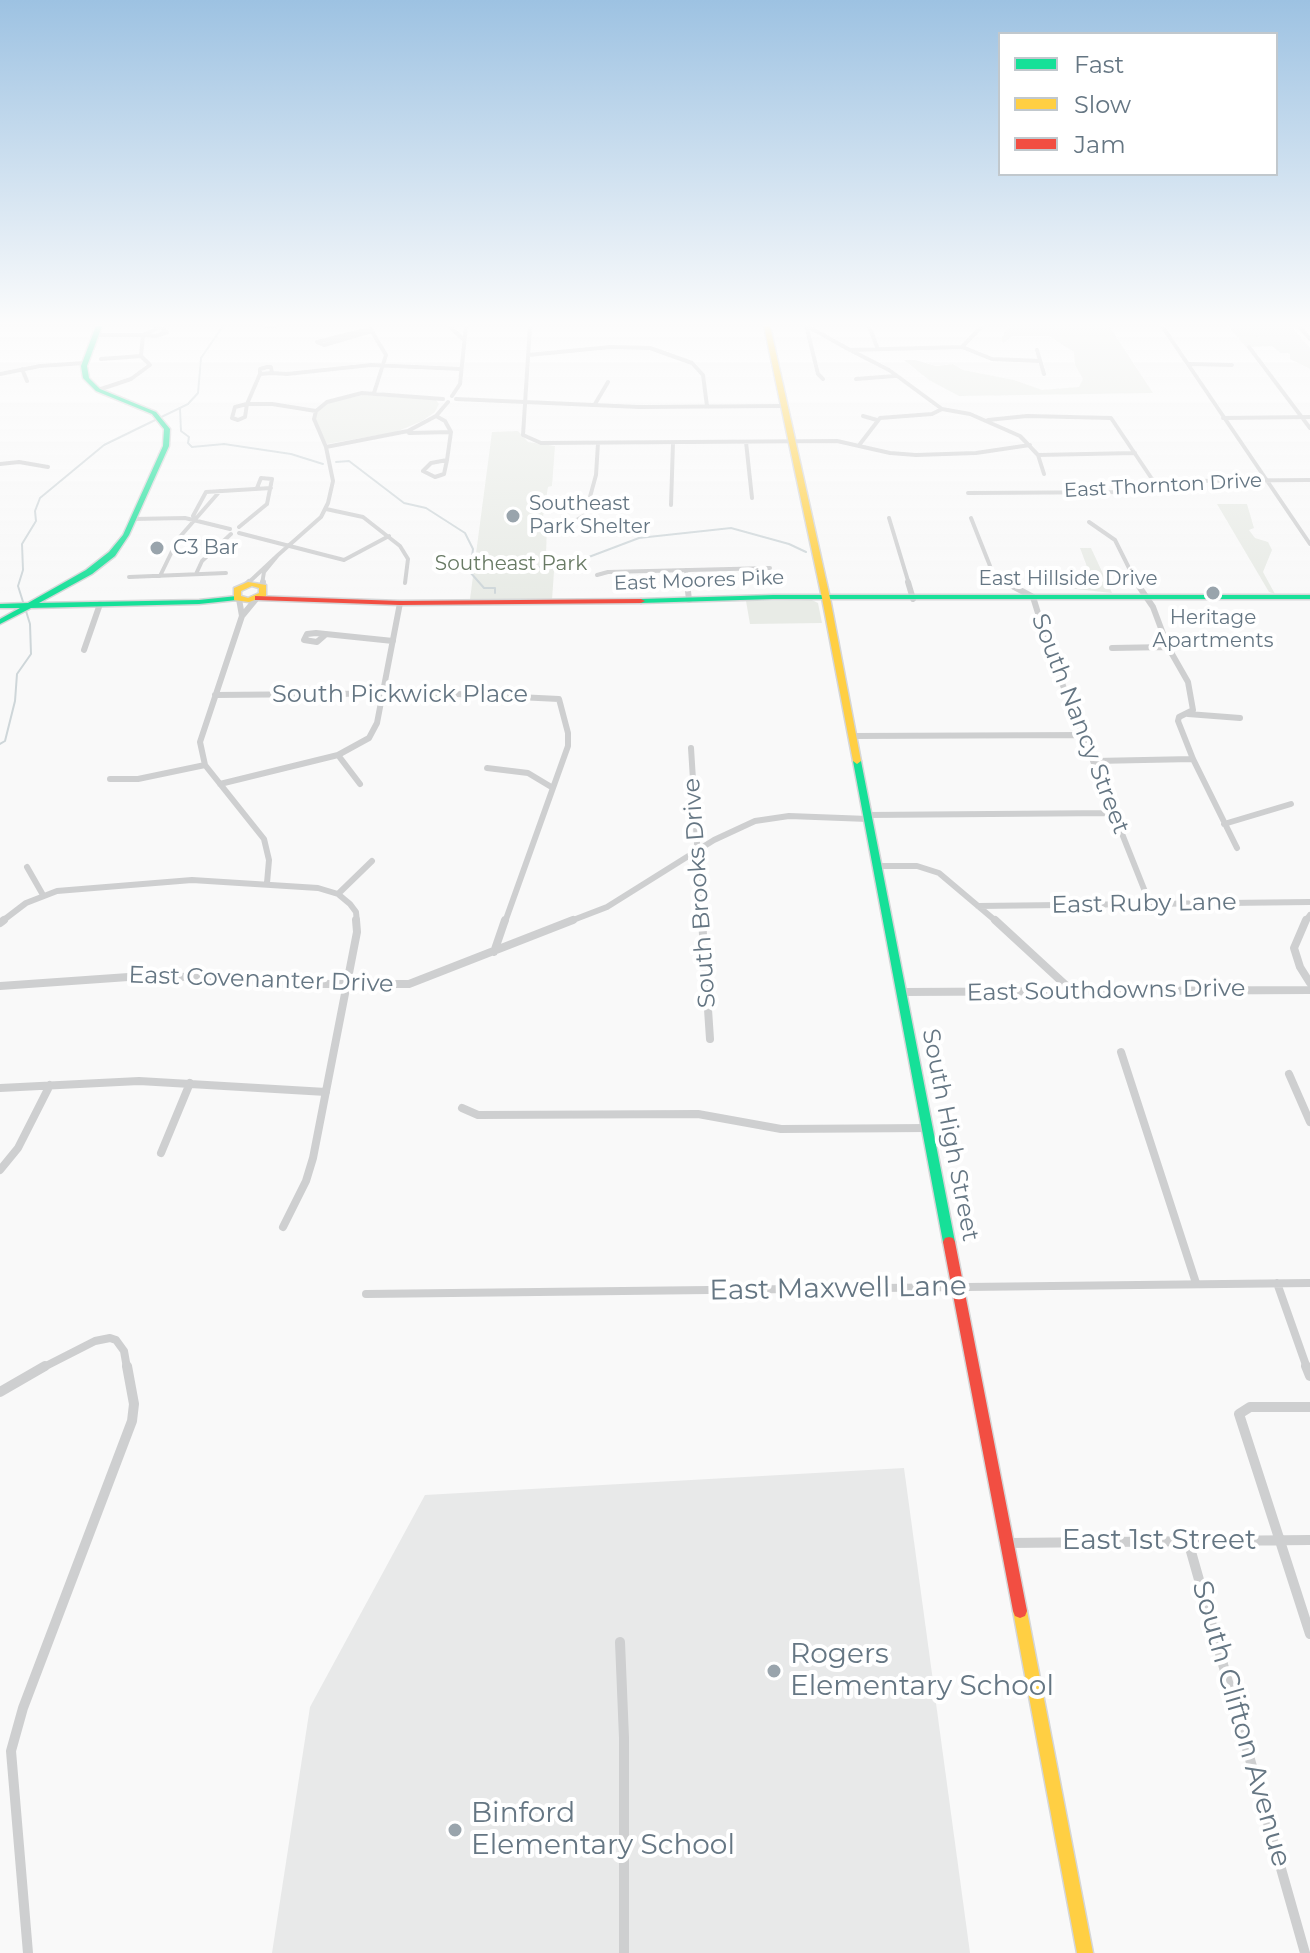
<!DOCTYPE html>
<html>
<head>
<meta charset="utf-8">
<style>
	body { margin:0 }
	#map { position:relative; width:1310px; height:1953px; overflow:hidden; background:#f9f9f9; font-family:Montserrat,sans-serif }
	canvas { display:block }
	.legend { position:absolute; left:998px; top:32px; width:280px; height:144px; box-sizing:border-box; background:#fff; border:2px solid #c1c8cd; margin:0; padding:10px 14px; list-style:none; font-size:24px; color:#657683 }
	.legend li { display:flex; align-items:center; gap:16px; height:40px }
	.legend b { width:40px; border:2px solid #c1c8cd }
</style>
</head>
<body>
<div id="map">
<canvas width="1310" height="1953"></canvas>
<ul class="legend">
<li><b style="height:10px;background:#16e098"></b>Fast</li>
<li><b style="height:10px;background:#ffcf43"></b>Slow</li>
<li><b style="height:10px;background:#f24e42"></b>Jam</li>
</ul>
</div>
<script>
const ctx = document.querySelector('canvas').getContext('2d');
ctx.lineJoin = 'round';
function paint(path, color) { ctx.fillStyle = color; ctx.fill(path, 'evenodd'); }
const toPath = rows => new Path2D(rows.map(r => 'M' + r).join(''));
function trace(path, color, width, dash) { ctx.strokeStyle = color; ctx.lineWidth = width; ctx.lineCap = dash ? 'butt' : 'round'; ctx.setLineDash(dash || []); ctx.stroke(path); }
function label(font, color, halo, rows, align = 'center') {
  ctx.font = font + ' Montserrat,sans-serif'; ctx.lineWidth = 8; ctx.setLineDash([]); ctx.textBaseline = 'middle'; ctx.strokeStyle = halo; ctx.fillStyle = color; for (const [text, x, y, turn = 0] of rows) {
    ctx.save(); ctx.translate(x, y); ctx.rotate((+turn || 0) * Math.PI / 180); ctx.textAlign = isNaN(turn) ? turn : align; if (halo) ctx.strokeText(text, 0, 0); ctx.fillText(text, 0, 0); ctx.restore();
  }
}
paint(toPath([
	[1234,326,1291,326,1310,348,1310,353,1280,353,1271,344],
	[904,1468,970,1953,272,1953,310,1707,425,1495]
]), '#e8e9e9');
paint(toPath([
	[1009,326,1109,326,1153,393,959,396,929,380,904,360,915,360,936,366,953,364,963,370,1014,380,1042,390,1079,387,1083,379,1075,365,1074,352,1049,336,1013,336,1003,343,1001,339],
	[1228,326,1248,326,1257,337,1310,353,1310,369,1290,359,1290,354,1271,346,1246,347],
	[363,395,436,400,439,404,435,412,422,421,396,432,327,444,314,418,318,411,330,402],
	[518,431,528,442,555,446,552,486,548,487,542,523,547,524,546,556,555,557,552,600,470,599,492,432],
	[1217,504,1247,504,1254,528,1249,530,1255,538,1268,542,1272,550,1263,572,1275,594,1269,592],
	[1080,548,1091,548,1112,593,1067,588,1070,583,1092,580],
	[812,600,818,603,822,623,750,624,746,601]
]), '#e8ebe6');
trace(toPath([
	[180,409,181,431,189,437,188,443,192,447,224,444,291,454,323,464],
	[336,462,349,461,404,503,426,508,465,533,473,549,470,572,484,588,495,588,495,593],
	[474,554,493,563,549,568,565,566,639,538,731,528,789,544,806,552],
	[24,605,18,586,23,570,22,544,36,521,35,511,40,498,104,445,188,404,198,393,201,358,223,326],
	[0,744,5,741,15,701,17,674,31,654,30,624,26,611]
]), '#ced6d9', 2);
const fast = toPath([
	[96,326,102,326,87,366,89,378,100,389,156,412,170,429,169,446,129,535,115,556,92,574,39,603,199,600,237,596,241,598,237,600,199,604,31,608,0,624,0,619,20,608,0,608,0,604,28,603,86,570,109,552,123,535,163,446,164,429,152,414,96,391,83,378,81,366,96,326],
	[773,595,1310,595,1310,599,773,599,641,603,637,601,641,599,773,595],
	[857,758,861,761,955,1242,953,1246,949,1247,945,1246,943,1242,853,761,857,758]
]);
const slow = toPath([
	[764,326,770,326,830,598,861,761,857,764,853,761,822,598,764,326],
	[248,582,266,585,266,596,249,602,234,600,234,588,248,582],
	[252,586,259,588,259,593,248,598,241,596,241,591,252,586],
	[1020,1604,1025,1606,1027,1611,1093,1953,1077,1953,1013,1611,1015,1606,1020,1604]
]);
const jam = toPath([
	[255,596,400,601,641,599,645,601,641,603,400,605,258,600,255,600,255,596],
	[949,1237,953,1238,955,1242,1027,1611,1025,1616,1020,1618,1015,1616,1013,1611,943,1242,945,1238,949,1237]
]);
trace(fast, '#d5d6d7', 3);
trace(slow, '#d5d6d7', 3);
trace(jam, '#d5d6d7', 3);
trace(toPath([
	[264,326,274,326],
	[449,326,464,340],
	[530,326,523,435,541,443,837,441,890,453,916,455,976,453,1030,445],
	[807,326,850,350,962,347,992,359,1040,361],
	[869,326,877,347],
	[1162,326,1310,544],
	[1299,326,1310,339],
	[160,327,167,332,156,336,143,335,160,327],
	[370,329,317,342,324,345,372,331],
	[807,329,818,374,823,379],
	[371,330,386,355,374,393],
	[97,335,143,335,141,356,150,365,131,379,98,390],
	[962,347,982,326],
	[1249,347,1310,428],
	[1037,350,1044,374],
	[852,351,889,370,942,409,970,414,1020,436,1038,455,1044,474],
	[528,355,611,347,650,348,692,363,703,375,707,406],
	[101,359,141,356],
	[1189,364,1232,365],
	[22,369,27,381],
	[0,374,40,366,85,363],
	[260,374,260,369,267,367,271,367,272,373,287,374,371,365,461,369],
	[856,379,895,376],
	[452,396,460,384,466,326],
	[456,399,639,407,783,406],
	[247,404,272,404,316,411],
	[247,404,245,417,238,420,232,418,235,407,247,404],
	[247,404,260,374,272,373],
	[595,404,608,382],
	[436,416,445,421,451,432,447,460],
	[863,416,877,420],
	[1223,418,1310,417],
	[988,420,1027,416,1111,418,1152,479,1162,488],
	[409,433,451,432],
	[746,442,752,498],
	[860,444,880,418,932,414,942,409],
	[326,447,408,431,436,416,448,402],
	[1038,455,1135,453],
	[447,460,444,474,435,477,423,471,431,463,447,460],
	[0,464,19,462,48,467],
	[968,493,1139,492,1188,481,1310,480],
	[671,505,673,443],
	[326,509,363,517,400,546,408,559,405,583],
	[195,518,193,516,206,492,271,488],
	[889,518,909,584],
	[971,518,994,576,1009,584],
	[134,519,185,518,230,529],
	[1089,522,1115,540,1137,584],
	[239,527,267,504,272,479,261,478,257,488],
	[534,530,567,526,585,515,596,475,598,443],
	[239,533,344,560,389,536],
	[278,555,321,517,328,503,333,481,326,447,314,419,316,411,327,402,362,393,443,399],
	[686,570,687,584],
	[196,574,202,561,231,534],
	[597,575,608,572,770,568],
	[160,576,178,539,220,491],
	[129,577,226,573],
	[247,584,278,555,264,572,262,584]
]), '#cecfd0', 4);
trace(toPath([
	[687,582,689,600],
	[908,582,913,599],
	[1005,582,1033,597,1052,658,1150,904],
	[1136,582,1153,607,1168,647,1188,682,1193,710,1179,717,1178,721,1193,759,1237,848],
	[246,585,249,582],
	[262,586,263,582],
	[239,599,242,616,256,599],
	[242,616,200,742,205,765,264,839,269,860,267,883],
	[325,635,317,642,304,640,307,634,316,633,393,641],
	[1112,648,1168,647],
	[84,650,100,604],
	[215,695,436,693,559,699,568,733,568,746,505,922],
	[1188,714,1240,718],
	[852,736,1085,735],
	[691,748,702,922],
	[338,755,360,784],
	[1095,761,1193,759],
	[487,768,528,773,553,788],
	[110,779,138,779,205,765],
	[220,784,338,755,369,738,377,723,400,603],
	[867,815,1114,813],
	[1224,824,1291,804],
	[878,866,917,866,939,873,997,922],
	[27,867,43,895],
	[338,894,372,861],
	[978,906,1310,902],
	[1,922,26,903,57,891,192,880,318,888,338,894,350,904,356,912,357,922],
	[568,922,607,907,714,840,755,821,789,816,868,819],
	[1305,922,1310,915]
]), '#cecfd0', 6);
trace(toPath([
	[702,920,710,1039],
	[995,920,1071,990],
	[1306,920,1294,948,1300,967,1310,983],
	[0,923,4,920],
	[494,952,505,920],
	[0,986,157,975,286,984,409,984,573,920],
	[903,992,1310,990],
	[1121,1052,1196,1283],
	[1289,1074,1310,1122],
	[0,1088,139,1081,326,1092],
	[462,1108,478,1115,698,1114,781,1129,928,1128],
	[161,1153,190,1083],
	[0,1170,18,1148,50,1085],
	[283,1227,306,1181,313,1158,357,932,356,920],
	[1277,1283,1307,1368],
	[366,1294,1310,1283],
	[42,1368,95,1341,110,1338,116,1340,124,1351,127,1368]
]), '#cecfd0', 8);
trace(toPath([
	[1306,1366,1310,1376],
	[0,1392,45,1366],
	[1310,1407,1250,1407,1239,1414,1310,1634],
	[1188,1541,1305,1953],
	[1008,1543,1310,1540],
	[620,1642,624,1738,624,1953],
	[28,1953,11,1751,23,1708,132,1421,134,1404,127,1366]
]), '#cecfd0', 10);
paint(fast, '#16e098');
paint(slow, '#ffcf43');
paint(jam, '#f24e42');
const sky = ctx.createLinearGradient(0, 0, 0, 600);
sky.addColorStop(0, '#9dc2e2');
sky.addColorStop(0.54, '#fcfcfc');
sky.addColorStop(1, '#fcfcfc00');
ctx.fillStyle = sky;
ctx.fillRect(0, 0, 1310, 600);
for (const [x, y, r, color] of [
	[513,516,8,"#99a4ac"],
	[157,548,8,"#99a4ac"],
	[1213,593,8,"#99a4ac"],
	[774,1671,8,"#99a4ac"],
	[455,1830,8,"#99a4ac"]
]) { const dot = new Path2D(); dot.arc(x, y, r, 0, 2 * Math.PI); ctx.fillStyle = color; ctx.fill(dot); trace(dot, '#fff', 3); }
label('20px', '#657683', '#fff', [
	["East Thornton Drive",1163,486,-3],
	["East Hillside Drive",1068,579],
	["East Moores Pike",699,581,-2]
]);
label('20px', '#657683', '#fff', [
	["Southeast",529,504],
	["Park Shelter",529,527],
	["C3 Bar",173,548],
	["Heritage",1213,618,"center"],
	["Apartments",1213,641,"center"]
], 'left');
label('20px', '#687a64', '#fff', [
	["Southeast Park",511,564]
]);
label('24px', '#657683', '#fff', [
	["South Pickwick Place",400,695],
	["South Nancy Street",1080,724,69],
	["South Brooks Drive",700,893,-94],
	["East Ruby Lane",1144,904,-1],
	["East Covenanter Drive",261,980,2],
	["East Southdowns Drive",1106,991,-1],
	["South High Street",950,1135,79]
]);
label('28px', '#657683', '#fff', [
	["East Maxwell Lane",838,1289,-1],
	["East 1st Street",1159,1541],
	["South Clifton Avenue",1241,1724,74]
]);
label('28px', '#657683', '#fff', [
	["Rogers",790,1655],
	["Elementary School",790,1687],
	["Binford",471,1814],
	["Elementary School",471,1846]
], 'left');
</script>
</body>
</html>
